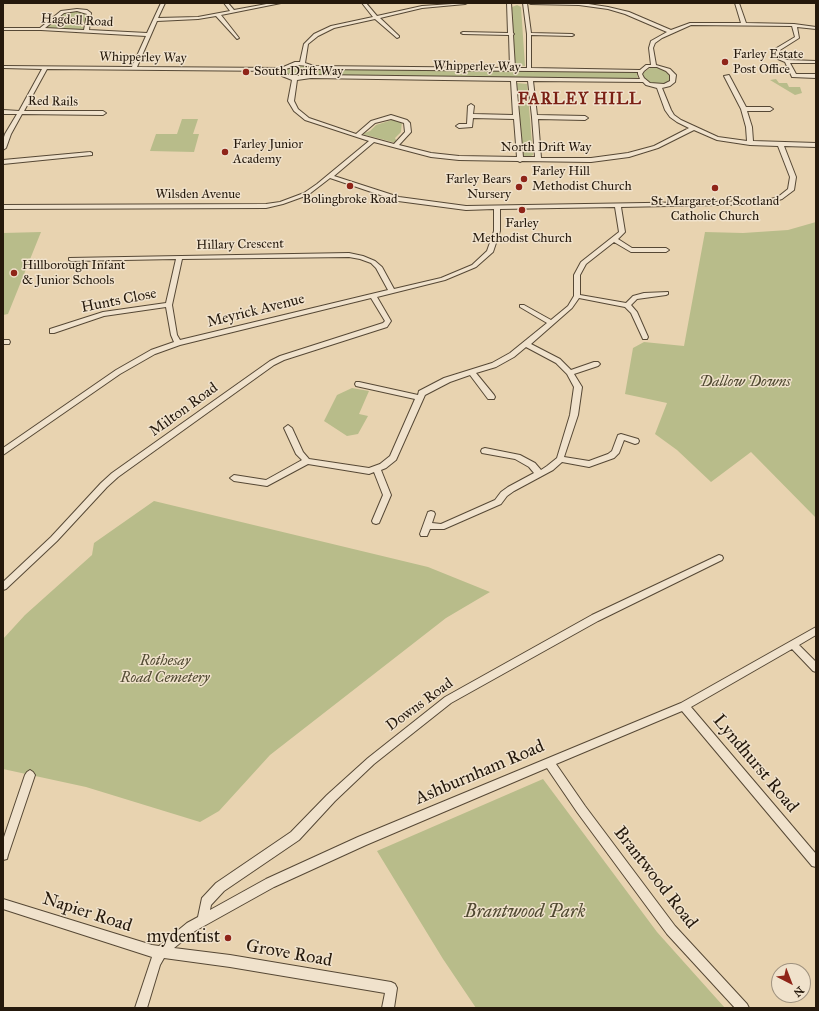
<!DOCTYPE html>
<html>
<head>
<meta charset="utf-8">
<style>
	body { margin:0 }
	#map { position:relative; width:819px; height:1011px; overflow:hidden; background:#e8d3b0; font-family:"IM FELL Great Primer",serif }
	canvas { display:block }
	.frame { position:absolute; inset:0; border:4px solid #25190c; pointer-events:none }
	.north { position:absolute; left:771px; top:963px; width:40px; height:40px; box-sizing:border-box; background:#f0e2cc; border:1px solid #9f927f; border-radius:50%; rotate:138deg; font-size:11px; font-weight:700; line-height:16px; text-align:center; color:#25190c }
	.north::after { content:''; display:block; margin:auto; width:14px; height:18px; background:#8f2418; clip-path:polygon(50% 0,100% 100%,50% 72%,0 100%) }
</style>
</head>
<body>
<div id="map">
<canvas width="819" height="1011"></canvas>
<div class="frame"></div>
<div class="north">N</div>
</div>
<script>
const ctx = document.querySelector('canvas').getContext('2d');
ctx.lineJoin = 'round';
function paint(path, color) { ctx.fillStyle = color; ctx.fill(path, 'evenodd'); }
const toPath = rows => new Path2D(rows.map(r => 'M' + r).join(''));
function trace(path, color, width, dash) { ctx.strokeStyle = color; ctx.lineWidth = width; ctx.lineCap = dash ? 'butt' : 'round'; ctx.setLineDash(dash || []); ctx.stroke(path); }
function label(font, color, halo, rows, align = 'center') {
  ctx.font = font + ' "IM FELL Great Primer",serif'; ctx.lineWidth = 3; ctx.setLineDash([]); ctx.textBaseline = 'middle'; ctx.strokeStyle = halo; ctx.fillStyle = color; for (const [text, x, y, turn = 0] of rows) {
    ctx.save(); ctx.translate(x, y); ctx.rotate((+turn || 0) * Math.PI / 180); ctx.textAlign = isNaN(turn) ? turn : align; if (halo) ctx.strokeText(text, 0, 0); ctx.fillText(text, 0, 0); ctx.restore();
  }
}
paint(toPath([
	[517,5,521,7,525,66,515,65,512,7],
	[68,11,85,11,87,14,86,21,82,22,81,27,86,27,85,29,46,28,48,25,52,25,58,21,54,20,64,12],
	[295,65,308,66,312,69,312,72,308,76,298,78,286,75,285,70],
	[320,68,637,72,638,80,320,76,318,74],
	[650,68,660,68,665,71,670,75,670,80,662,85,651,83,647,81,644,78,643,73],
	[776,79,779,83,787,83,789,87,800,87,802,93,795,95,770,80],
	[517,83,527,84,533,155,529,157,521,155],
	[182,119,198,119,193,134,199,134,194,152,150,151,156,134,177,134],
	[395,119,402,121,401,132,395,138,397,142,396,143,362,134,370,131,376,125],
	[816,222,816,518,751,452,711,482,677,450,655,434,667,403,625,394,633,348,644,342,684,346,705,232,743,233,788,230],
	[41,232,8,314,3,315,3,233],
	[352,388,369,391,359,414,368,416,358,434,347,436,324,421,337,395],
	[154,501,428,567,490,592,446,618,270,755,219,811,200,822,86,787,3,769,3,639,25,615,92,555,94,543],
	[543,779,657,932,725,1008,476,1008,443,959,377,851]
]), '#b8bc8a');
const street = toPath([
	[161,3,165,3,158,18,198,17,230,11,224,3,228,3,234,10,272,3,281,3,221,15,239,38,237,39,216,16,198,19,157,21,137,67,281,68,295,62,300,62,304,44,314,34,331,26,373,17,362,3,366,3,377,16,422,6,467,3,465,4,422,8,380,18,399,36,399,37,397,38,375,19,334,28,318,36,308,44,305,63,314,66,510,68,509,35,463,34,461,33,463,32,508,33,507,3,511,3,513,33,514,34,513,35,515,68,527,68,527,34,523,3,527,3,531,33,572,34,574,35,572,36,531,35,531,68,640,70,646,65,651,65,649,48,651,41,667,32,625,14,608,9,579,5,531,4,529,3,582,3,608,7,629,12,671,30,690,23,741,23,735,3,739,3,746,23,794,24,816,27,816,29,797,27,799,38,780,50,782,58,787,60,816,61,816,63,790,63,796,74,816,74,816,78,792,77,785,62,778,59,775,49,795,37,792,26,691,25,662,38,655,43,653,48,656,65,670,69,676,75,675,82,670,86,662,88,671,110,674,115,681,120,718,137,747,141,746,127,741,109,724,76,729,75,746,107,770,107,773,109,770,111,747,111,752,127,753,141,816,143,816,147,784,146,796,177,794,190,782,199,766,204,621,207,625,232,618,239,632,248,666,248,669,250,666,252,631,252,614,242,586,264,580,275,580,295,626,303,633,296,644,293,668,292,668,294,666,295,637,299,631,305,637,312,648,337,647,339,643,339,631,313,625,307,579,298,572,308,531,344,560,359,571,370,594,362,598,362,600,364,598,366,574,374,582,387,578,415,564,457,589,461,608,454,612,451,618,435,621,434,638,439,639,441,638,443,635,444,624,440,619,453,614,458,589,467,562,462,553,470,514,491,507,496,501,504,444,529,430,529,427,536,421,536,420,534,428,512,431,511,434,512,435,514,432,523,441,524,495,500,501,492,508,487,534,473,529,467,515,459,482,453,481,451,482,449,485,448,520,455,535,463,541,470,547,466,557,458,570,415,574,387,567,374,556,363,526,347,514,357,496,367,476,373,494,395,495,397,494,399,488,399,470,375,450,382,425,395,396,460,386,468,381,470,391,495,379,523,376,524,373,523,372,521,383,495,374,472,369,474,308,464,267,486,234,481,230,478,234,475,266,480,302,460,296,454,284,428,288,425,292,428,303,452,309,459,369,468,380,464,390,456,415,399,356,386,355,384,356,382,359,382,418,395,419,391,444,378,492,363,510,353,547,323,520,307,520,305,524,305,551,320,568,306,574,296,574,275,581,262,619,232,615,207,500,209,500,231,493,252,476,267,445,280,377,297,391,321,387,327,284,360,274,365,118,477,107,487,57,541,6,589,3,590,3,582,51,537,101,483,112,473,270,361,280,356,383,323,385,321,371,298,180,345,155,354,120,374,3,455,3,448,116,370,151,350,174,342,171,335,166,307,104,316,54,333,50,333,50,329,103,312,166,303,176,259,71,261,69,260,69,258,349,253,363,256,375,261,382,267,394,289,441,278,472,265,487,251,494,231,494,209,466,210,398,201,330,178,308,195,283,204,266,208,3,209,3,205,266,204,280,202,304,193,317,184,369,141,305,120,294,111,288,101,292,80,282,76,281,71,47,69,24,111,103,111,106,113,103,115,22,114,11,134,6,148,3,150,3,140,5,134,17,114,3,114,3,110,19,111,42,69,3,68,3,66,132,67,146,36,41,30,3,30,3,28,40,28,61,11,77,9,87,10,91,13,89,30,147,33,161,3],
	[77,11,87,14,84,30,45,28,64,13,77,11],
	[297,65,309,66,313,71,309,75,304,76,292,76,286,74,286,69,297,65],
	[649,67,657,67,666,71,670,75,670,81,664,84,650,83,644,78,642,74,644,71,649,67],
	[317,69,638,72,638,74,640,79,315,75,317,69],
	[311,78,511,81,513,115,473,114,474,106,471,104,468,106,467,124,459,124,456,126,459,128,472,127,473,118,514,119,517,157,459,156,431,153,399,145,411,132,410,123,407,120,391,115,371,121,356,134,309,118,298,109,294,101,297,80,311,78],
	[516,81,528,81,532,117,535,157,523,157,516,81],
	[533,81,643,82,646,85,657,88,665,110,670,117,677,122,689,128,654,146,628,153,591,158,541,158,538,119,585,120,588,118,585,116,537,115,533,81],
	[391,119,404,123,405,132,394,144,361,135,375,123,391,119],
	[694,130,717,140,750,145,778,146,790,177,788,189,778,197,764,201,466,206,399,197,334,176,374,142,431,157,459,160,518,161,520,162,522,161,591,162,629,157,658,148,694,130],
	[349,257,360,259,371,263,376,268,388,290,180,340,177,335,172,305,182,259,349,257],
	[90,152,92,153,92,155,3,164,3,160,90,152],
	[3,340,9,340,10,342,9,344,3,344,3,340],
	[719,555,722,556,723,558,722,560,598,621,451,703,374,764,335,801,299,840,224,891,211,905,210,910,266,879,358,837,681,703,816,627,816,635,799,645,816,662,816,672,813,671,792,649,691,707,816,854,816,867,812,866,682,711,556,764,585,806,675,926,747,1004,749,1008,735,1008,667,934,577,812,547,768,366,845,274,887,195,931,174,948,230,955,391,982,395,984,397,988,394,1008,382,1008,385,993,230,967,164,958,160,965,147,1008,135,1008,152,957,3,909,3,899,152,945,159,946,187,923,198,917,202,898,216,883,291,832,327,795,368,758,445,697,592,615,719,555],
	[30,770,33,772,35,775,8,855,7,859,3,860,3,840,25,775,27,772,30,770]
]);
trace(street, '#564835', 2);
paint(street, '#f0e2cc');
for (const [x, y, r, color] of [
	[725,62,4,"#8f2418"],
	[246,72,4,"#8f2418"],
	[225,152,4,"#8f2418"],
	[524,179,4,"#8f2418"],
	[350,186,4,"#8f2418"],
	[519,187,4,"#8f2418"],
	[715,188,4,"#8f2418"],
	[522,210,4,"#8f2418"],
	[14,273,4,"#8f2418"],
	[228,938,4,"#8f2418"]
]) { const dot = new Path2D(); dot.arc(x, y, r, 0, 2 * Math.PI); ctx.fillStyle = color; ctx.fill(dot); trace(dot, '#f0e2cc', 1.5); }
label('13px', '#25190c', '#f0e2cc', [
	["Hagdell Road",77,21,3],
	["Whipperley Way",143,58,1],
	["Whipperley Way",477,67,1],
	["Red Rails",53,102,1],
	["North Drift Way",546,148],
	["Wilsden Avenue",198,195],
	["Hillary Crescent",240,245,-1]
]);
label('13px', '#25190c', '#f0e2cc', [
	["Farley Estate",733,55],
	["Post Office",733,70],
	["South Drift Way",254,72],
	["Farley Junior",233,145],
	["Academy",233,160],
	["Farley Hill",532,172],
	["Methodist Church",532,187],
	["Farley Bears",511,180,"right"],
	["Nursery",511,195,"right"],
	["Bolingbroke Road",350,200,"center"],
	["St Margaret of Scotland",715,202,"center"],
	["Catholic Church",715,217,"center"],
	["Farley",522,224,"center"],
	["Methodist Church",522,239,"center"],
	["Hillborough Infant",22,266],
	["& Junior Schools",22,281]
], 'left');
label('15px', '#25190c', '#f0e2cc', [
	["Hunts Close",119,301,-11],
	["Meyrick Avenue",256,311,-14],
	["Milton Road",184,410,-36],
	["Downs Road",420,705,-36]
]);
label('italic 15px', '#514a32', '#f0e2cc', [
	["Dallow Downs",745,382],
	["Rothesay",165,661],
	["Road Cemetery",165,678]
]);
ctx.letterSpacing = '1px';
label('bold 16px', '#7a1f14', '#f0e2cc', [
	["FARLEY HILL",580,100]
]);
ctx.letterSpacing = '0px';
label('18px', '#25190c', '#f0e2cc', [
	["Lyndhurst Road",755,764,50],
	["Ashburnham Road",480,773,-23],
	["Brantwood Road",655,878,52],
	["Napier Road",87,913,18],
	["Grove Road",289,954,10]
]);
label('italic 18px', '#514a32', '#f0e2cc', [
	["Brantwood Park",525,913]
]);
label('18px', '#25190c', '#f0e2cc', [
	["mydentist",220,938]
], 'right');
</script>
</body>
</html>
